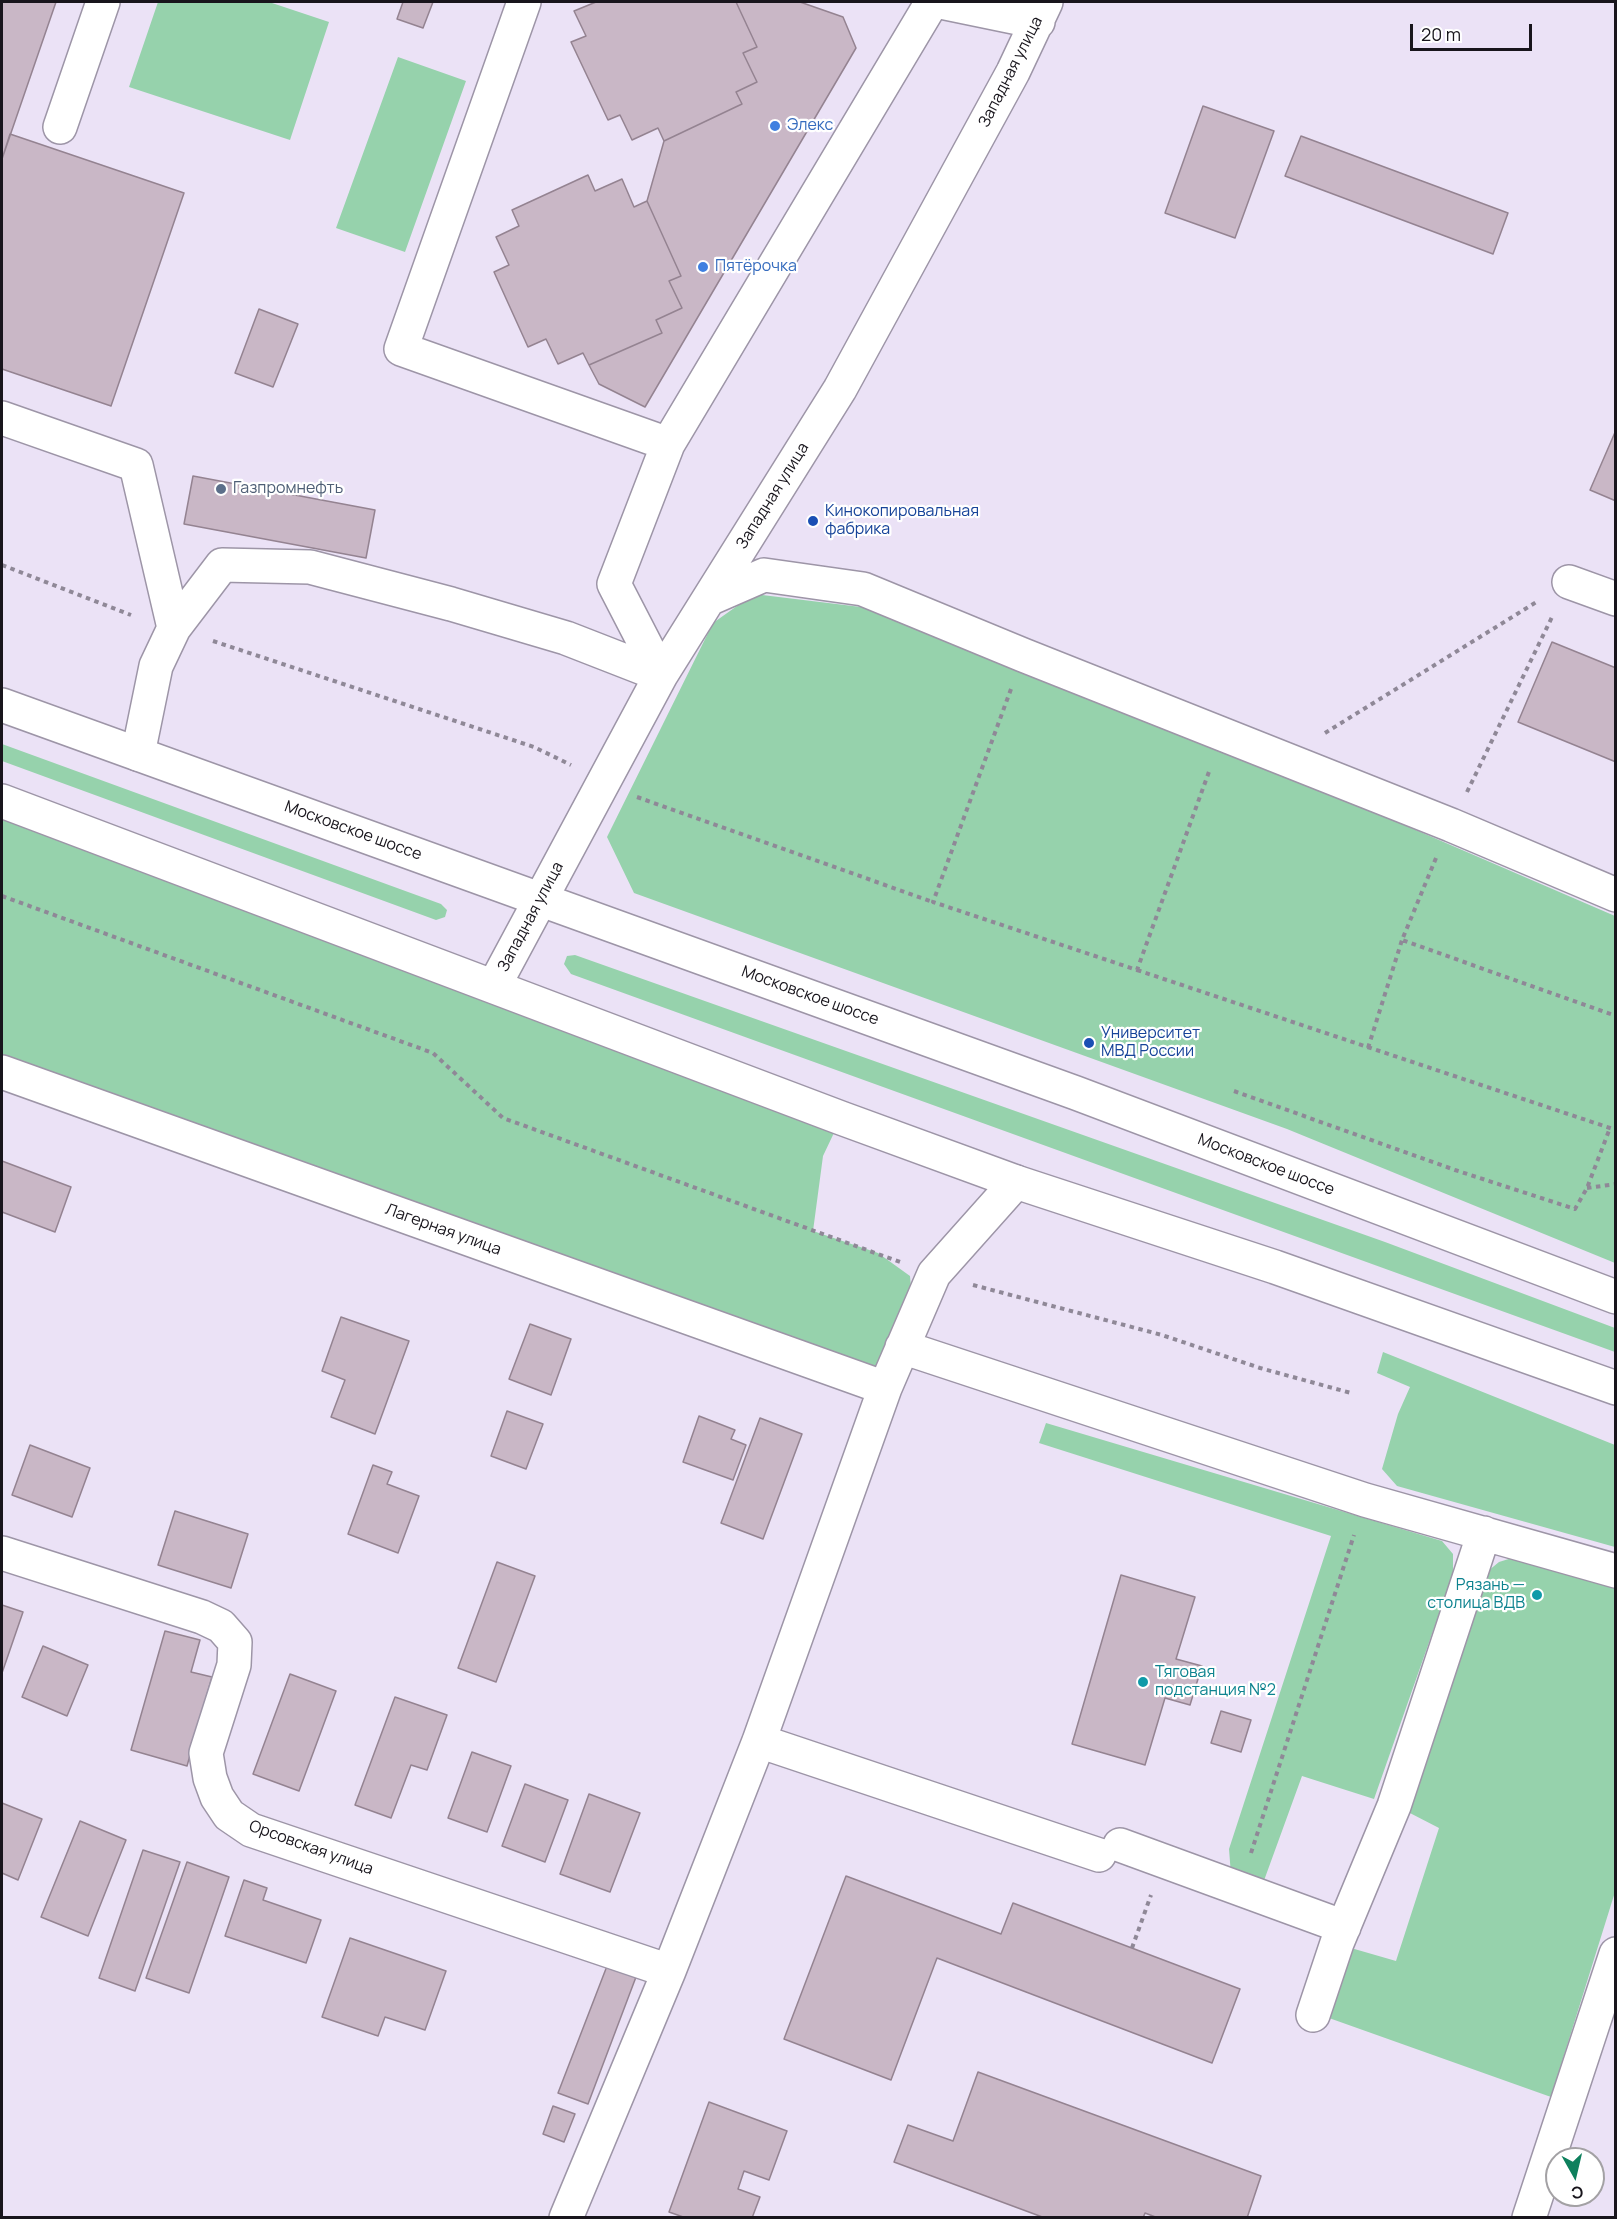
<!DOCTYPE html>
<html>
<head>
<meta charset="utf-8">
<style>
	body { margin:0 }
	#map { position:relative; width:1617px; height:2219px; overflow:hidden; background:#ebe2f6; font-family:Manrope,sans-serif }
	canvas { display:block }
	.frame { position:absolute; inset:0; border:3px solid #18151c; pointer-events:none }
	.north { position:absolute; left:1545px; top:2147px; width:60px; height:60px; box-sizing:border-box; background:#fff; border:2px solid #a3a1a4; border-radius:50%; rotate:172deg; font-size:16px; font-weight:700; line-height:24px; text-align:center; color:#18151c }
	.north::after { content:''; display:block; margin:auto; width:21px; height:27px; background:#0e805d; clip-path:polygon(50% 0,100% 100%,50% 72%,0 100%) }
	.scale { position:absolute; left:1410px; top:24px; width:122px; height:27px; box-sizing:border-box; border:3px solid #18151c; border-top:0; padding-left:8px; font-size:18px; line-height:21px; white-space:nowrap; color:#18151c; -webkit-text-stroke:4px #fff; paint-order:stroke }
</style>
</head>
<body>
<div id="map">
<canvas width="1617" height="2219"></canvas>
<div class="frame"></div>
<div class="north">С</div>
<div class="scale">20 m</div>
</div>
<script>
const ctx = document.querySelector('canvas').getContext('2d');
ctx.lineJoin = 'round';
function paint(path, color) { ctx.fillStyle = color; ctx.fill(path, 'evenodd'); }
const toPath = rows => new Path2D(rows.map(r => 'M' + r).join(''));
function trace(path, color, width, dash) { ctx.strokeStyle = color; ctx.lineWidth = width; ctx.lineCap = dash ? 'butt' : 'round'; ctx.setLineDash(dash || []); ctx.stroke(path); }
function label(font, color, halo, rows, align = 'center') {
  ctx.font = font + ' Manrope,sans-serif'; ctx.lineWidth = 4.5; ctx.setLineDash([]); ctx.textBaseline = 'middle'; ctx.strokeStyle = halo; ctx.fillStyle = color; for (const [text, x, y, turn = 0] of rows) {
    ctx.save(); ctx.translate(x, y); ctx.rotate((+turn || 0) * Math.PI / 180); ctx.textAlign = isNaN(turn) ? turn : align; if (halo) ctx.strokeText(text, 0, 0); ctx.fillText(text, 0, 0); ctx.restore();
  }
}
paint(toPath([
	[158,2,269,2,329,22,290,140,129,87],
	[398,57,466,81,405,252,336,228],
	[754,594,861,607,1219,745,1615,916,1615,1263,1287,1129,634,893,607,837,713,623],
	[2,744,441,904,447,910,445,917,436,920,2,761],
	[2,814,841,1118,823,1156,813,1231,878,1253,910,1276,914,1320,885,1388,2,1072],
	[575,955,1385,1242,1615,1328,1615,1352,571,974,564,964,567,956],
	[1383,1352,1615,1445,1615,1547,1397,1486,1382,1469,1398,1414,1410,1387,1377,1373],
	[1046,1423,1442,1541,1453,1554,1453,1574,1374,1799,1302,1776,1262,1886,1231,1875,1229,1849,1331,1536,1039,1443],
	[1515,1557,1615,1587,1615,1892,1551,2097,1329,2018,1351,1948,1396,1961,1439,1828,1406,1811,1488,1571,1499,1562]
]), '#96d2ac');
const building = toPath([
	[2,2,56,2,2,159,2,2],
	[403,2,433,2,423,28,397,19,403,2],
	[596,2,736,2,757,47,743,53,757,82,736,92,742,104,664,141,658,128,632,140,620,115,608,120,571,42,586,36,574,11,596,2],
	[736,2,800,2,843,17,856,48,645,407,599,384,589,365,662,333,656,320,682,308,669,281,681,276,647,201,664,141,742,104,736,92,757,82,743,53,757,47,736,2],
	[1203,106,1274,131,1235,238,1165,213,1203,106],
	[10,134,184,193,111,406,2,369,2,159,10,134],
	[1301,136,1508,213,1493,254,1285,176,1301,136],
	[588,175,595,191,622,179,634,207,647,201,681,276,669,281,682,308,656,320,662,333,589,365,583,353,558,364,546,339,528,347,494,272,509,265,496,237,519,226,512,210,588,175],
	[259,309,298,324,273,387,235,373,259,309],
	[1616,430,1616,501,1590,490,1616,430],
	[193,476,375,510,366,558,184,524,193,476],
	[1552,642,1616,668,1616,762,1518,722,1552,642],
	[2,1161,71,1187,55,1232,2,1212,2,1161],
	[341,1317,409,1341,375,1434,331,1417,345,1380,322,1371,341,1317],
	[530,1324,571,1339,551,1395,509,1379,530,1324],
	[507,1411,543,1424,526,1469,491,1456,507,1411],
	[699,1416,735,1430,731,1439,746,1445,733,1480,683,1462,699,1416],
	[760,1418,802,1434,763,1539,721,1523,760,1418],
	[30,1445,90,1468,72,1517,12,1495,30,1445],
	[373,1465,392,1472,387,1484,419,1496,398,1553,348,1534,373,1465],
	[175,1511,248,1534,231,1588,158,1565,175,1511],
	[497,1562,535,1576,496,1682,458,1668,497,1562],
	[1121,1575,1195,1597,1176,1659,1202,1666,1190,1705,1165,1698,1145,1765,1072,1744,1121,1575],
	[2,1605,23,1612,2,1673,2,1605],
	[165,1631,200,1640,191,1672,212,1677,187,1766,131,1750,165,1631],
	[43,1646,88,1665,67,1716,22,1697,43,1646],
	[290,1674,336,1691,299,1791,253,1774,290,1674],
	[395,1697,447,1715,427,1770,411,1765,391,1818,355,1805,395,1697],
	[1221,1711,1251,1720,1241,1752,1211,1743,1221,1711],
	[472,1752,511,1766,487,1832,448,1818,472,1752],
	[525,1784,568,1800,545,1862,502,1846,525,1784],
	[589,1794,640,1813,610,1892,560,1874,589,1794],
	[2,1803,42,1819,18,1880,2,1873,2,1803],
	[80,1821,126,1840,88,1936,41,1917,80,1821],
	[143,1850,180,1862,135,1991,99,1978,143,1850],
	[187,1862,229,1877,189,1993,146,1978,187,1862],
	[846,1876,1001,1934,1013,1903,1240,1989,1212,2063,937,1958,891,2080,784,2039,846,1876],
	[244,1880,267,1888,263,1900,321,1920,306,1963,225,1936,244,1880],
	[350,1938,446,1971,425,2030,385,2017,378,2036,322,2017,350,1938],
	[607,1966,636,1977,588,2104,558,2093,607,1966],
	[978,2072,1261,2176,1247,2218,1158,2218,1145,2213,1143,2218,1045,2218,894,2162,908,2125,953,2141,978,2072],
	[709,2102,787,2131,769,2180,744,2171,738,2189,760,2197,752,2218,686,2218,669,2212,709,2102],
	[553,2106,575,2114,564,2142,543,2134,553,2106]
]);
paint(building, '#c9b7c6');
trace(building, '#948391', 1.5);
const minor = toPath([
	[524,2,401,349,668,444],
	[941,2,1038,22],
	[60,127,103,2],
	[2,418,136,465,174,628],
	[1569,582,1616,599],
	[709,599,764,575,863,589,1023,655,1451,825,1616,895],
	[661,675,614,584,668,444,932,2],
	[138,754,156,666,174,628,222,565,310,567,451,604,566,638,661,675],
	[494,986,661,675,840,389,1013,72,1046,2],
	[2,1072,885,1388],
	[902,1347,1365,1500,1616,1571],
	[2,1553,202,1617,221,1626,235,1642,234,1665,206,1753,210,1778,217,1797,229,1815,251,1830,669,1971],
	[759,1741,1099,1855],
	[1120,1845,1344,1927],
	[1313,2015,1337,1943,1394,1806,1484,1533],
	[566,2218,669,1971,759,1741,885,1388,934,1274,1016,1182],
	[1529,2218,1616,1954]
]);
const major = toPath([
	[2,705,1076,1093,1616,1297],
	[2,801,841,1118,1016,1182,1275,1267,1616,1388]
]);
trace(minor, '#9d95a7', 36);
trace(major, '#9d95a7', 36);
trace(toPath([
	[2,565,131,615],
	[213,641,534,747,571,765],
	[1011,689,933,902,1137,970,1210,769],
	[1325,733,1538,601],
	[1467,792,1553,615],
	[637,797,933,902],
	[1436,858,1402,940,1616,1016],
	[2,896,433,1053,503,1118,900,1262],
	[1137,970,1616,1130],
	[1368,1048,1402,940],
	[1234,1091,1455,1170,1575,1209,1587,1188,1610,1128],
	[1587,1188,1616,1184],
	[973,1285,1162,1335,1260,1368,1351,1393],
	[1251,1853,1354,1535],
	[1132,1948,1151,1895]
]), '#8f8897', 4, [4.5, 4.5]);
trace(minor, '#fff', 33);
trace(major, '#fff', 33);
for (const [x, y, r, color] of [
	[775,126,6,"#3f7fe0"],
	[703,267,6,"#3f7fe0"],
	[221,489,6,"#5c6f8a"],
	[813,521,6,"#1a4fb4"],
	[1089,1043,6,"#1a4fb4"],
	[1537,1595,6,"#0f9aa8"],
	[1143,1682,6,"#0f9aa8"]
]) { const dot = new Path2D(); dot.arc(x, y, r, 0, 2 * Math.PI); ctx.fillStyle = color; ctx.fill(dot); trace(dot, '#fff', 2); }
label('16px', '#18151c', '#fff', [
	["Западная улица",1011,72,-63],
	["Западная улица",773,496,-58],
	["Московское шоссе",353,831,20],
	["Западная улица",531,917,-62],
	["Московское шоссе",810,996,20],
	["Московское шоссе",1266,1165,21],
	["Лагерная улица",443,1230,20],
	["Орсовская улица",311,1848,20]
]);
label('16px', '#366cbe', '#fff', [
	["Элекс",787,126],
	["Пятёрочка",715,267]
], 'left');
label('16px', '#4e5e75', '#fff', [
	["Газпромнефть",233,489]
], 'left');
label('16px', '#164399', '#fff', [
	["Кинокопировальная",825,512],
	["фабрика",825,530],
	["Университет",1101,1034],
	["МВД России",1101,1052]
], 'left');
label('16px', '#0d838f', '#fff', [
	["Рязань —",1525,1586],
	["столица ВДВ",1525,1604],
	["Тяговая",1155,1673,"left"],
	["подстанция №2",1155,1691,"left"]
], 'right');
</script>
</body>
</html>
